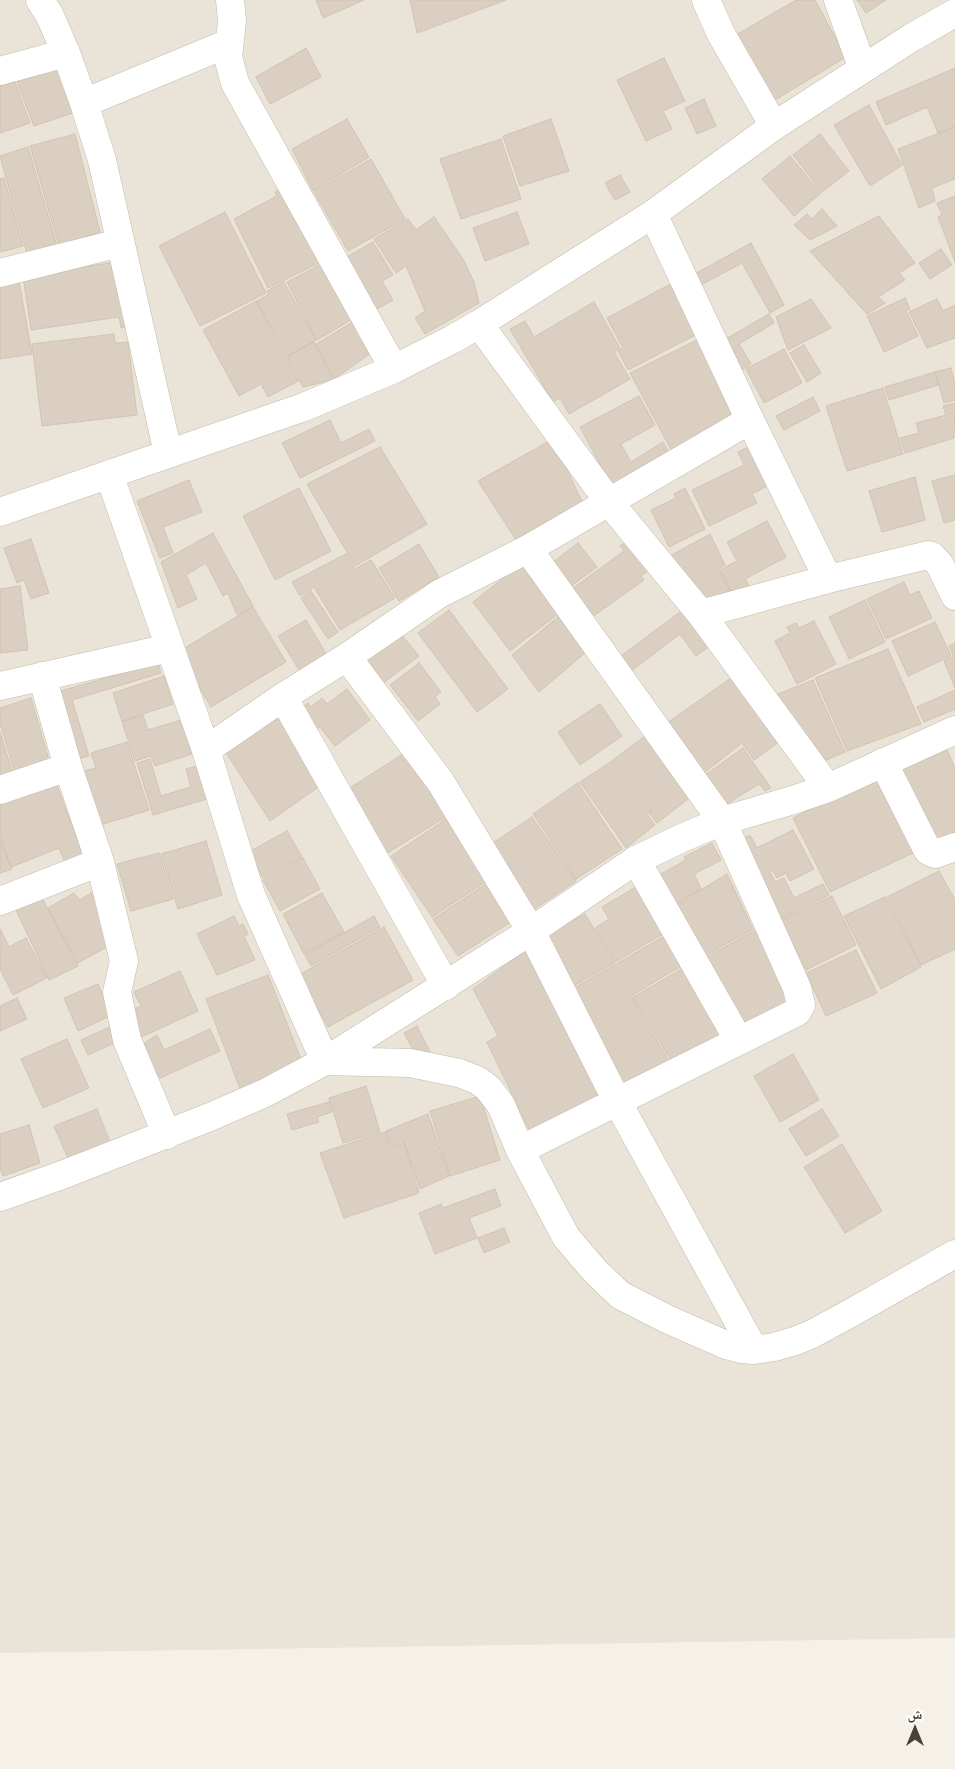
<!DOCTYPE html>
<html>
<head>
<meta charset="utf-8">
<style>
	body { margin:0 }
	#map { position:relative; width:955px; height:1769px; overflow:hidden; background:#f5f1e9; font-family:Quicksand,"Noto Naskh Arabic",sans-serif }
	canvas { display:block }
	.north { position:absolute; left:890px; top:1704px; width:50px; height:50px; -webkit-text-stroke:4px #fff; paint-order:stroke; rotate:0deg; font-size:14px; font-weight:700; line-height:20px; text-align:center; color:#4a4137 }
	.north::after { content:''; display:block; margin:auto; width:18px; height:22px; background:#4a4137; clip-path:polygon(50% 0,100% 100%,50% 72%,0 100%) }
</style>
</head>
<body>
<div id="map">
<canvas width="955" height="1769"></canvas>
<div class="north">ش</div>
</div>
<script>
const ctx = document.querySelector('canvas').getContext('2d');
ctx.lineJoin = 'round';
function paint(path, color) { ctx.fillStyle = color; ctx.fill(path, 'evenodd'); }
const toPath = rows => new Path2D(rows.map(r => 'M' + r).join(''));
function trace(path, color, width, dash) { ctx.strokeStyle = color; ctx.lineWidth = width; ctx.lineCap = dash ? 'butt' : 'round'; ctx.setLineDash(dash || []); ctx.stroke(path); }
paint(toPath([
	[0,0,955,0,955,1638,0,1653]
]), '#eae3d7');
const building = toPath([
	[316,0,364,0,323,18,316,0],
	[410,0,506,0,417,33,410,0],
	[796,0,815,0,846,57,770,103,731,38,796,0],
	[857,0,886,0,866,13,857,0],
	[306,48,321,77,270,104,256,77,306,48],
	[664,58,685,101,663,111,672,129,646,141,617,80,664,58],
	[60,68,76,112,34,126,17,82,60,68],
	[955,68,955,126,938,133,927,107,886,125,876,102,955,68],
	[15,82,30,123,0,133,0,86,15,82],
	[704,99,716,126,697,134,685,108,704,99],
	[869,105,902,165,870,186,834,125,869,105],
	[347,119,369,157,313,191,292,149,347,119],
	[551,119,569,171,520,186,503,136,551,119],
	[955,127,955,179,932,188,935,201,919,208,898,149,955,127],
	[75,134,100,232,59,246,30,146,75,134],
	[820,134,849,171,822,192,793,155,820,134],
	[501,139,521,199,461,219,440,159,501,139],
	[28,147,59,253,29,261,0,156,28,147],
	[790,156,821,193,794,216,762,179,790,156],
	[371,159,405,219,348,251,314,192,371,159],
	[620,175,630,192,615,200,605,183,620,175],
	[4,178,23,246,0,252,0,179,4,178],
	[289,184,327,259,268,288,234,219,277,196,275,192,289,184],
	[955,196,955,262,938,217,942,215,937,203,955,196],
	[822,209,837,226,810,240,794,225,807,214,812,219,822,209],
	[225,212,266,293,200,326,159,246,225,212],
	[517,212,529,244,485,261,473,228,517,212],
	[879,216,915,263,899,273,905,280,878,297,885,303,867,314,810,251,879,216],
	[434,217,463,259,474,282,479,303,425,334,415,318,425,311,406,266,396,273,374,239,408,219,416,230,434,217],
	[373,242,393,275,382,281,393,300,373,311,343,259,373,242],
	[751,243,784,305,770,313,742,263,699,286,693,275,751,243],
	[941,249,952,265,930,279,919,263,941,249],
	[327,261,356,317,317,340,287,282,327,261],
	[116,262,130,327,121,328,119,317,31,330,23,276,116,262],
	[678,280,705,330,628,370,618,351,623,348,607,318,678,280],
	[19,281,32,354,0,359,0,285,19,281],
	[284,282,316,340,287,356,257,301,269,294,267,291,284,282],
	[905,298,910,309,906,311,918,336,884,352,867,316,905,298],
	[811,299,831,328,788,350,776,317,811,299],
	[937,299,943,311,955,305,955,338,927,348,909,312,937,299],
	[256,301,298,381,268,397,261,384,239,396,203,330,256,301],
	[594,302,620,348,614,352,630,379,569,414,560,398,553,402,510,329,525,321,534,337,594,302],
	[769,314,774,323,739,344,751,364,742,370,724,340,769,314],
	[356,320,374,351,334,379,316,344,356,320],
	[114,334,115,343,128,342,137,415,42,426,32,344,114,334],
	[705,336,743,416,674,455,630,373,705,336],
	[314,342,333,380,303,387,287,357,314,342],
	[804,345,821,373,807,382,790,353,804,345],
	[784,349,802,383,764,403,746,369,784,349],
	[951,368,955,383,955,400,944,403,935,372,951,368],
	[935,372,938,385,889,400,885,387,935,372],
	[883,388,903,454,847,471,826,406,883,388],
	[639,396,655,425,621,444,631,462,663,442,671,456,613,489,580,427,639,396],
	[813,397,820,411,784,430,776,416,813,397],
	[955,403,954,438,905,453,900,438,919,433,916,423,946,415,943,406,955,403],
	[330,420,341,443,369,429,375,441,300,478,282,443,330,420],
	[553,439,583,504,518,543,478,481,553,439],
	[752,445,771,484,752,494,757,503,709,526,692,490,744,465,738,452,752,445],
	[380,447,427,524,355,566,307,484,380,447],
	[955,475,955,520,944,523,932,481,955,475],
	[915,477,925,520,882,532,869,491,915,477],
	[189,480,202,512,163,527,173,553,160,558,137,501,189,480],
	[299,488,331,551,275,580,243,516,299,488],
	[685,488,705,529,669,547,651,510,676,498,674,494,685,488],
	[767,521,786,557,745,579,751,590,735,599,720,570,737,561,727,542,767,521],
	[213,533,253,606,237,615,228,593,223,596,206,563,186,575,197,599,178,608,161,562,213,533],
	[710,534,725,565,718,569,730,591,704,600,670,556,710,534],
	[635,536,656,565,641,576,644,580,592,617,572,589,624,551,620,546,635,536],
	[31,539,49,593,31,599,24,580,17,583,4,548,31,539],
	[578,543,597,567,570,587,552,563,578,543],
	[419,544,439,577,399,601,379,568,419,544],
	[346,554,355,569,371,560,395,598,340,630,314,587,300,596,292,582,346,554],
	[520,565,558,614,510,651,473,602,520,565],
	[904,582,910,595,919,591,932,618,886,639,867,599,904,582],
	[20,586,28,650,0,653,0,589,20,586],
	[311,591,338,632,328,639,301,598,311,591],
	[865,600,885,642,849,659,829,617,865,600],
	[253,607,286,662,211,707,178,652,253,607],
	[684,609,711,645,696,656,680,634,631,671,621,656,684,609],
	[449,610,508,689,477,712,418,633,449,610],
	[558,617,586,652,539,692,512,655,558,617],
	[306,620,328,657,301,673,278,636,306,620],
	[814,621,836,664,797,684,775,641,790,633,787,627,796,623,799,628,814,621],
	[935,622,951,656,908,676,892,641,935,622],
	[401,634,419,656,383,683,361,655,401,634],
	[955,643,955,688,944,661,954,657,949,646,955,643],
	[888,649,921,724,847,751,815,678,888,649],
	[158,663,161,673,72,700,89,756,77,759,57,692,158,663],
	[419,663,441,692,435,697,440,704,418,721,390,685,419,663],
	[164,676,173,704,122,721,113,693,164,676],
	[734,676,783,739,754,760,742,743,704,773,667,723,734,676],
	[813,680,845,752,822,762,773,696,813,680],
	[347,689,370,720,335,746,320,727,309,734,295,712,308,703,311,707,322,698,327,704,347,689],
	[955,690,955,709,924,722,917,707,955,690],
	[31,698,50,764,15,774,0,723,0,708,31,698],
	[600,704,622,736,580,765,558,732,600,704],
	[284,713,327,781,270,821,225,751,284,713],
	[143,715,148,730,181,720,192,754,155,766,151,756,135,761,122,722,143,715],
	[0,732,13,774,0,778,0,732],
	[645,736,692,796,657,823,649,813,655,809,613,760,645,736],
	[127,742,149,810,97,826,81,772,96,768,91,753,127,742],
	[743,748,771,788,765,791,759,784,725,805,704,776,743,748],
	[947,750,955,768,955,832,930,843,897,772,947,750],
	[406,752,447,816,386,854,345,791,406,752],
	[150,759,161,796,191,787,186,769,197,766,207,799,153,815,137,763,150,759],
	[612,761,653,809,647,814,655,825,626,848,580,782,612,761],
	[880,775,914,841,913,853,830,892,793,818,880,775],
	[56,783,84,858,66,865,59,848,11,867,0,837,0,804,56,783],
	[578,783,622,849,576,879,533,814,578,783],
	[449,817,490,879,432,917,391,856,449,817],
	[532,817,576,881,533,910,490,845,532,817],
	[793,830,814,869,790,881,786,873,777,878,773,871,757,879,737,842,750,835,757,848,793,830],
	[287,831,302,857,263,878,249,852,287,831],
	[0,841,12,869,0,873,0,841],
	[206,841,222,895,178,909,161,854,206,841],
	[712,843,721,860,694,874,701,889,671,906,654,878,686,860,684,857,712,843],
	[159,853,173,899,131,911,117,864,159,853],
	[303,858,320,889,280,911,263,880,303,858],
	[939,871,955,900,955,949,921,965,887,897,939,871],
	[727,874,753,929,701,958,671,908,727,874],
	[771,874,775,882,784,878,794,898,823,884,829,895,778,920,758,881,771,874],
	[492,880,520,916,458,956,433,919,492,880],
	[636,887,663,934,615,962,595,928,609,919,602,907,636,887],
	[97,889,112,944,78,963,48,908,74,893,80,900,97,889],
	[322,893,344,932,304,954,283,914,322,893],
	[41,896,78,966,49,980,15,908,41,896],
	[832,896,856,945,806,970,781,920,832,896],
	[885,897,921,967,881,989,844,916,885,897],
	[585,914,614,963,570,988,543,937,585,914],
	[234,916,239,926,243,924,248,934,244,936,255,960,217,975,197,934,234,916],
	[374,916,380,927,311,966,305,955,374,916],
	[384,927,413,980,328,1027,299,975,384,927],
	[0,929,9,947,26,938,47,978,13,995,0,969,0,929],
	[757,929,796,1001,742,1031,703,959,757,929],
	[666,935,683,965,631,996,672,1067,624,1092,571,990,666,935],
	[856,950,877,993,826,1016,806,973,856,950],
	[525,951,610,1100,534,1140,487,1042,498,1036,473,989,525,951],
	[685,967,726,1036,674,1066,633,997,685,967],
	[180,971,198,1011,137,1039,125,1013,141,1006,134,992,180,971],
	[268,975,304,1067,241,1091,206,999,268,975],
	[98,984,112,1015,78,1031,64,998,98,984],
	[17,998,27,1019,0,1031,0,1006,17,998],
	[114,1025,121,1040,88,1055,81,1040,114,1025],
	[417,1026,430,1052,418,1059,404,1033,417,1026],
	[210,1029,220,1051,160,1078,138,1047,157,1035,164,1050,210,1029],
	[67,1039,89,1088,43,1108,21,1059,67,1039],
	[793,1054,819,1100,780,1122,754,1076,793,1054],
	[366,1086,380,1132,343,1143,329,1098,366,1086],
	[480,1096,500,1160,450,1176,430,1111,480,1096],
	[329,1102,332,1112,317,1117,319,1122,292,1130,287,1114,329,1102],
	[97,1109,112,1147,70,1163,54,1126,97,1109],
	[822,1109,839,1136,806,1156,789,1129,822,1109],
	[428,1114,449,1176,420,1189,404,1141,392,1146,386,1131,428,1114],
	[29,1125,40,1163,3,1176,0,1168,0,1134,29,1125],
	[385,1132,391,1148,404,1143,419,1193,344,1218,320,1153,385,1132],
	[842,1144,882,1211,845,1233,804,1167,842,1144],
	[495,1189,501,1206,469,1218,477,1238,435,1254,419,1213,441,1204,443,1208,495,1189],
	[504,1228,510,1242,484,1253,478,1238,504,1228]
]);
paint(building, '#dbcfc1');
trace(building, '#d3c4b1', 1);
const minor = toPath([
	[40,0,50,16,66,53,84,103,102,160,168,453],
	[230,0,232,21,228,57,235,83,394,369],
	[706,0,721,34,774,126],
	[838,0,863,69],
	[0,71,66,53],
	[84,103,229,43],
	[653,214,750,420,828,579],
	[0,273,120,243],
	[479,324,609,502,701,614,828,788],
	[109,474,206,750,251,895,325,1061,531,931,440,781,347,657],
	[0,512,304,407,394,369,453,339,479,324,653,214,774,126,911,38,955,13],
	[701,614,828,579,928,555,932,556,940,565,955,596],
	[42,676,68,767,100,862,124,961,117,992,127,1040,167,1135],
	[0,686,169,648],
	[283,697,446,986],
	[206,750,283,697,347,657,439,594,528,549,750,420],
	[883,762,928,851,935,854,955,847],
	[0,790,68,767],
	[636,860,739,1041],
	[0,901,100,862],
	[520,1150,797,1012,801,1005,797,988,722,821,528,549],
	[0,1197,62,1175,210,1117,265,1093,325,1061,410,1063,459,1073,477,1080,488,1088,501,1105,520,1150,566,1237,595,1271,620,1295,667,1319,726,1345,741,1349,754,1350,774,1347,795,1341,812,1334,849,1314,955,1254],
	[754,1350,617,1101,531,931,636,860,682,838,722,821,793,800,828,788,955,730]
]);
trace(minor, '#c5bbae', 29);
trace(minor, '#fff', 28);
</script>
</body>
</html>
